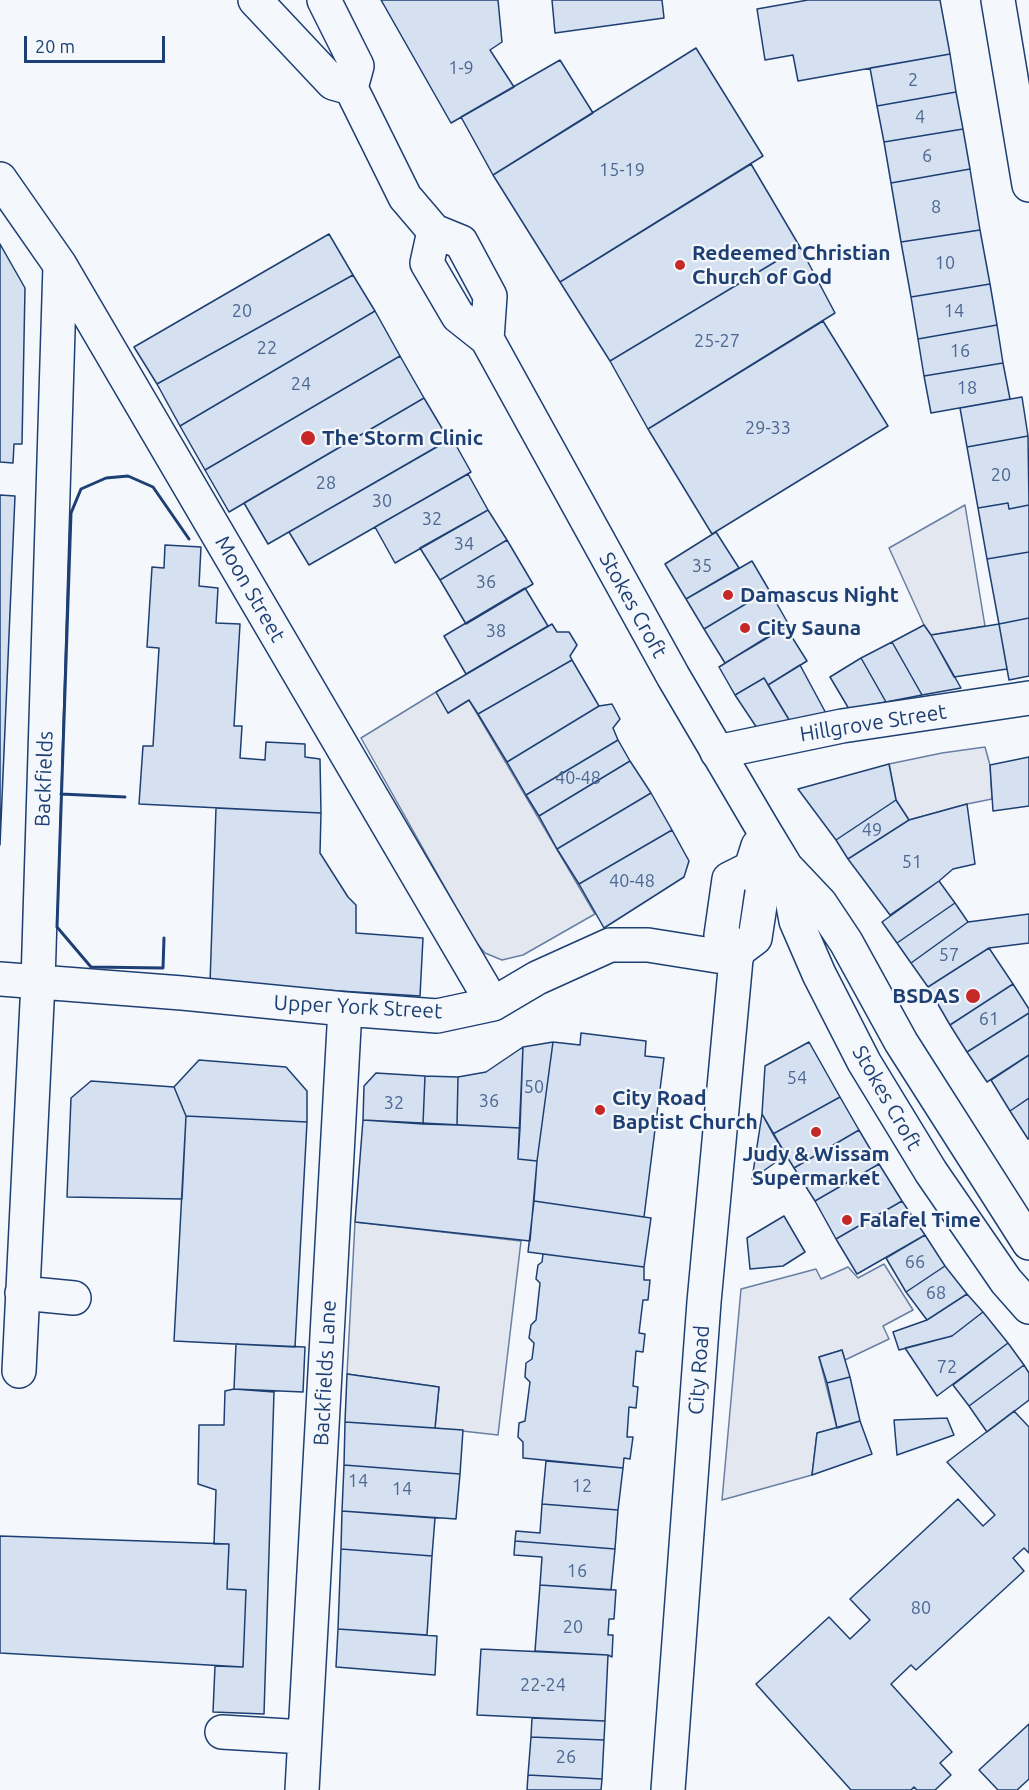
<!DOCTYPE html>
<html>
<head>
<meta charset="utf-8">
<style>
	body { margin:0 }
	#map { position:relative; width:1029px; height:1790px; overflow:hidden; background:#f4f7fb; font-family:Ubuntu,sans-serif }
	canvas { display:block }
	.scale { position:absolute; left:24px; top:36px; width:141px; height:27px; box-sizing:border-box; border:3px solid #1d3f73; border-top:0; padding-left:8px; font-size:18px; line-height:21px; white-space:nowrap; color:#1d3f73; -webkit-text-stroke:4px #f4f7fb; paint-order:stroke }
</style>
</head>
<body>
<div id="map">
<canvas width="1029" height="1790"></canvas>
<div class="scale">20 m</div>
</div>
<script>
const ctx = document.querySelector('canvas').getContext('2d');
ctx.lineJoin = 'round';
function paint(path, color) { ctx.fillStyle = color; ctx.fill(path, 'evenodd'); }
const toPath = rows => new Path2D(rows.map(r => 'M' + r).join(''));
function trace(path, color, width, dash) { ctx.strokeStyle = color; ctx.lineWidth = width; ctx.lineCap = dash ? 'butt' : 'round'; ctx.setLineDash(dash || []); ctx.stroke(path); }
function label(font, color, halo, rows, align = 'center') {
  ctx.font = font + ' Ubuntu,sans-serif'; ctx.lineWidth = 4.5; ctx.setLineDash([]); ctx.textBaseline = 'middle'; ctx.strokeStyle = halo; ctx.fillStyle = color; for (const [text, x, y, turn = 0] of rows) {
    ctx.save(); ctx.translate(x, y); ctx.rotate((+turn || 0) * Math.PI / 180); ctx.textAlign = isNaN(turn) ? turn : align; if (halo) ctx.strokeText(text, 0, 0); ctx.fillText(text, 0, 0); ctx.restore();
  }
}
const parking = toPath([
	[965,505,985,626,931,635,924,625,889,548,965,505],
	[436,692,448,713,469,700,595,914,523,955,502,960,485,953,475,941,361,738,436,692],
	[985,747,990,765,992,799,967,804,909,820,896,800,889,764,942,753,985,747],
	[355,1222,521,1241,498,1435,435,1428,439,1387,347,1374,355,1222],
	[884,1264,913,1310,883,1326,889,1339,845,1360,842,1350,819,1357,837,1428,817,1433,812,1475,722,1500,741,1289,816,1269,821,1279,848,1267,858,1278,884,1264]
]);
paint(parking, '#e3e8f0');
trace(parking, '#687fa3', 1.5);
const building = toPath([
	[381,0,498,0,502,42,490,50,514,87,451,123,381,0],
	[552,0,662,0,664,18,555,33,552,0],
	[808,0,940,0,950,54,798,81,793,55,765,60,757,9,808,0],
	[696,48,763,156,560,282,493,175,696,48],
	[950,54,956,92,877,106,870,68,950,54],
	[560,60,593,113,493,175,461,117,560,60],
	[956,92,963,129,884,142,877,106,956,92],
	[963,129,970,169,891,183,884,142,963,129],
	[751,164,800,247,610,361,560,282,751,164],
	[970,169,980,230,901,242,891,183,970,169],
	[980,230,990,284,911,297,901,242,980,230],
	[329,234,353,275,157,384,134,347,329,234],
	[0,244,25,288,22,444,14,444,13,463,0,462,0,244],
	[800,247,835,313,648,429,610,361,800,247],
	[353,275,375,311,180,426,157,384,353,275],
	[990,284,997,325,918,339,911,297,990,284],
	[375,311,400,356,205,470,180,426,375,311],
	[823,321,888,426,712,534,648,429,823,321],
	[997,325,1003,363,924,376,918,339,997,325],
	[400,356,424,398,229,512,205,470,400,356],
	[1003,363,1010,399,931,413,924,376,1003,363],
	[1022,397,1028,436,967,447,960,408,1022,397],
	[424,398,449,440,268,544,244,503,424,398],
	[1028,436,1029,505,1009,509,1008,503,978,508,967,447,1028,436],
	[452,438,471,472,309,565,289,532,452,438],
	[468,474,488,510,395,563,375,527,468,474],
	[0,495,15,496,0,845,0,495],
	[1008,503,1009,509,1029,505,1029,552,987,559,978,508,1008,503],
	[488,510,507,540,440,580,420,548,488,510],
	[716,532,739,568,686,599,665,564,716,532],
	[507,540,533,584,466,624,440,580,507,540],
	[165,545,201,547,199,586,218,588,216,623,240,624,234,726,242,726,240,758,265,760,266,742,305,744,305,757,320,759,321,813,139,804,143,746,153,746,159,648,147,647,152,567,164,568,165,545],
	[1029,552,1029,618,999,624,987,559,1029,552],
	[752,561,769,590,704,629,686,599,752,561],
	[525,588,548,626,466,674,444,636,525,588],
	[769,590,789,625,725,663,704,629,769,590],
	[1029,618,1029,676,1009,680,999,624,1029,618],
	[552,624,557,632,569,632,577,645,570,656,572,660,478,714,469,700,448,713,436,692,552,624],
	[999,624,1007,669,954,677,931,635,999,624],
	[924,625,931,635,961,688,922,695,892,642,924,625],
	[785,626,807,661,768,685,764,678,735,695,719,667,785,626],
	[892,642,922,695,886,702,861,658,892,642],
	[861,658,886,702,849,709,830,677,861,658],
	[572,660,599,706,507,762,478,714,572,660],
	[800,665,828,717,791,723,768,685,800,665],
	[764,678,791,723,757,728,735,695,764,678],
	[612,704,620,719,613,728,618,740,526,795,507,762,599,706,612,704],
	[618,740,630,761,539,816,526,795,618,740],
	[1029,757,1029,806,993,811,990,765,1029,757],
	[630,761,651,793,557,849,539,816,630,761],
	[889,764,896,800,836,840,798,789,889,764],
	[651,793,672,830,579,884,557,849,651,793],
	[896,800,909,820,848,859,836,840,896,800],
	[967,804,975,864,953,869,939,881,890,915,848,859,909,820,967,804],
	[216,808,321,813,320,853,348,897,356,905,356,933,423,938,420,996,210,983,216,808],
	[672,830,689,861,684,877,604,928,579,884,672,830],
	[939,881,955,903,897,943,882,922,939,881],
	[955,903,968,922,911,963,897,943,955,903],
	[1029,914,1029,943,989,948,928,987,911,963,968,922,1029,914],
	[989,948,1013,984,950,1025,928,987,989,948],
	[1013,984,1029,1009,1029,1013,967,1052,950,1025,1013,984],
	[1029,1013,1029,1055,987,1082,967,1052,1029,1013],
	[581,1033,646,1041,645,1056,664,1058,644,1217,534,1201,537,1161,553,1042,580,1045,581,1033],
	[553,1042,537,1161,518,1159,523,1047,553,1042],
	[809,1042,840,1097,773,1134,762,1114,765,1066,809,1042],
	[523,1047,520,1128,457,1125,458,1077,486,1072,523,1047],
	[1029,1055,1029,1098,1010,1111,991,1080,1029,1055],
	[199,1060,286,1067,307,1091,307,1122,186,1116,174,1087,199,1060],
	[376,1073,425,1076,423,1124,363,1120,364,1086,376,1073],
	[425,1076,458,1077,457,1125,423,1124,425,1076],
	[91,1081,174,1087,186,1116,182,1199,67,1197,71,1098,91,1081],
	[840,1097,859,1130,794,1168,773,1134,840,1097],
	[1029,1098,1029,1139,1028,1139,1010,1111,1029,1098],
	[762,1114,786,1155,752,1179,762,1114],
	[186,1116,307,1122,295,1347,174,1341,186,1116],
	[363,1120,520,1128,518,1159,537,1161,530,1241,355,1222,363,1120],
	[859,1130,879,1164,815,1201,794,1168,859,1130],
	[879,1164,902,1201,836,1239,815,1201,879,1164],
	[534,1201,651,1218,644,1267,528,1252,534,1201],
	[902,1201,925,1235,857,1274,836,1239,902,1201],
	[784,1216,805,1252,783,1266,750,1269,747,1238,784,1216],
	[925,1235,945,1266,906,1292,886,1258,925,1235],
	[543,1254,644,1267,644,1280,650,1280,648,1300,643,1300,639,1333,645,1334,643,1352,636,1351,633,1386,638,1387,636,1408,629,1407,627,1437,633,1437,630,1459,624,1458,623,1468,523,1458,523,1442,518,1437,519,1423,525,1421,530,1382,525,1377,526,1363,532,1359,534,1343,529,1338,531,1325,536,1320,540,1283,536,1279,538,1265,542,1262,543,1254],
	[945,1266,967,1294,927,1320,906,1292,945,1266],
	[967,1294,983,1312,952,1336,899,1350,893,1332,927,1320,967,1294],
	[983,1312,1008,1343,937,1396,905,1348,952,1336,983,1312],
	[1008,1343,1024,1365,969,1406,953,1385,1008,1343],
	[236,1344,305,1347,303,1392,234,1389,236,1344],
	[842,1350,850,1377,827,1383,819,1357,842,1350],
	[1024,1365,1029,1373,1029,1400,987,1432,969,1406,1024,1365],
	[347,1374,439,1387,435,1428,345,1422,347,1374],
	[850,1377,860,1421,837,1428,827,1383,850,1377],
	[234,1389,274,1392,264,1714,213,1712,215,1666,243,1667,246,1590,227,1589,229,1544,214,1544,216,1490,198,1484,199,1425,224,1425,225,1391,234,1389],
	[1014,1411,1029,1427,1029,1553,1024,1548,1013,1558,1024,1571,916,1670,911,1665,891,1684,952,1752,940,1763,951,1775,935,1790,917,1790,914,1787,911,1790,851,1790,756,1684,829,1617,850,1639,870,1620,850,1599,958,1499,983,1526,995,1515,947,1462,1014,1411],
	[947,1418,954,1435,897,1455,894,1420,947,1418],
	[860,1421,872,1454,812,1475,817,1433,860,1421],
	[345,1422,463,1430,460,1474,344,1465,345,1422],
	[546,1461,623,1468,618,1510,542,1504,546,1461],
	[344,1465,460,1474,456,1519,342,1511,344,1465],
	[542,1504,618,1510,615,1549,515,1541,516,1531,540,1533,542,1504],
	[342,1511,435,1518,432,1556,341,1549,342,1511],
	[0,1536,229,1544,227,1589,246,1590,243,1667,0,1653,0,1536],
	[515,1541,615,1549,611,1590,540,1585,542,1557,514,1555,515,1541],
	[341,1549,432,1556,427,1635,338,1629,341,1549],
	[540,1585,616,1590,614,1619,609,1619,608,1635,613,1635,612,1657,608,1655,535,1651,540,1585],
	[338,1629,437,1636,435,1675,336,1667,338,1629],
	[481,1649,608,1655,605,1721,477,1715,481,1649],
	[532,1718,605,1721,604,1740,531,1737,532,1718],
	[1029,1724,1029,1779,1017,1790,998,1790,979,1770,1029,1724],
	[531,1737,604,1740,602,1779,528,1775,531,1737],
	[528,1775,602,1779,601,1790,527,1790,528,1775]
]);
paint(building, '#d5e0f0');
trace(building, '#1d3f73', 1.5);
const minor = toPath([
	[0,179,60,265,493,1004],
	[717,752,842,726,1029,698],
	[739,950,721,935,729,879,751,868,758,846],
	[0,979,182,993,345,1009,437,1016,493,1004,537,978,610,945,648,945,736,959],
	[22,1293,74,1298],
	[19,1371,38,982,60,265],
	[222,1732,304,1737],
	[302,1790,345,1009],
	[668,1790,704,1302,736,959,739,950,755,938,763,886,751,868]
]);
const secondary = toPath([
	[998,0,1029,185]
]);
const primary = toPath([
	[255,0,333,83,351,88],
	[324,0,357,66,351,88,405,197,434,231,461,242,490,296,487,339],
	[434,231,427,263,458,316,487,339,673,676,763,829,786,867,820,903,846,942,901,1042,1029,1243],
	[786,867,796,921,819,974,864,1062,931,1172,1006,1281,1029,1307]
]);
trace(minor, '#1d3f73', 36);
trace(secondary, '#1d3f73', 36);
trace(primary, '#1d3f73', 36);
trace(minor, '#f4f7fb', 33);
trace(secondary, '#f4f7fb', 33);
trace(primary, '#f4f7fb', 33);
trace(toPath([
	[61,794,125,797],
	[164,938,163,968,91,967,57,927,71,513,81,489,106,478,128,476,153,487,189,539]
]), '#1d3f73', 3);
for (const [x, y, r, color] of [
	[680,265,6,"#c62828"],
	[308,438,8,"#c62828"],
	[728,595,6,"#c62828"],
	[745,628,6,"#c62828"],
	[973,996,8,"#c62828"],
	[600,1110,6,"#c62828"],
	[816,1132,6,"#c62828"],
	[847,1220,6,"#c62828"]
]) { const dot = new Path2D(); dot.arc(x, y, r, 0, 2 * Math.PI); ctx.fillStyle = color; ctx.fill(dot); trace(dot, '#f4f7fb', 2); }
label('18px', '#4b6792', null, [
	["1-9",461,68],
	["2",913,80],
	["4",920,117],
	["6",927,156],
	["15-19",622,170],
	["8",936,207],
	["10",945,263],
	["20",242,311],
	["14",954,311],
	["25-27",717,341],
	["22",267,348],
	["16",960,351],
	["24",301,384],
	["18",967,388],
	["29-33",768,428],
	["20",1001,475],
	["28",326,483],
	["30",382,501],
	["32",432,519],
	["34",464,544],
	["35",702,566],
	["36",486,582],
	["38",496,631],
	["40-48",578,778],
	["49",872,830],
	["51",912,862],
	["40-48",632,881],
	["57",949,955],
	["61",989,1019],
	["54",797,1078],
	["50",534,1087],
	["36",489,1101],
	["32",394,1103],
	["66",915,1262],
	["68",936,1293],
	["72",947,1367],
	["14",358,1481],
	["12",582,1486],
	["14",402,1489],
	["16",577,1571],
	["80",921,1608],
	["20",573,1627],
	["22-24",543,1685],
	["26",566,1757]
]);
label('bold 21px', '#1d3f73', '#f4f7fb', [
	["Redeemed Christian",692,253],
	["Church of God",692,277],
	["The Storm Clinic",322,438],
	["Damascus Night",740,595],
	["City Sauna",757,628],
	["BSDAS",960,996,"right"],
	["City Road",612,1098],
	["Baptist Church",612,1122],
	["Judy & Wissam",816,1154,"center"],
	["Supermarket",816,1178,"center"],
	["Falafel Time",859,1220]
], 'left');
label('21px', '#1d3f73', '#f4f7fb', [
	["Moon Street",250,589,60],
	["Stokes Croft",633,605,61],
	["Hillgrove Street",873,723,-9],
	["Backfields",44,779,-88],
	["Upper York Street",358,1007,3],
	["Stokes Croft",887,1098,60],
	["City Road",699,1370,-86],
	["Backfields Lane",325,1373,-87]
]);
</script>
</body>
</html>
